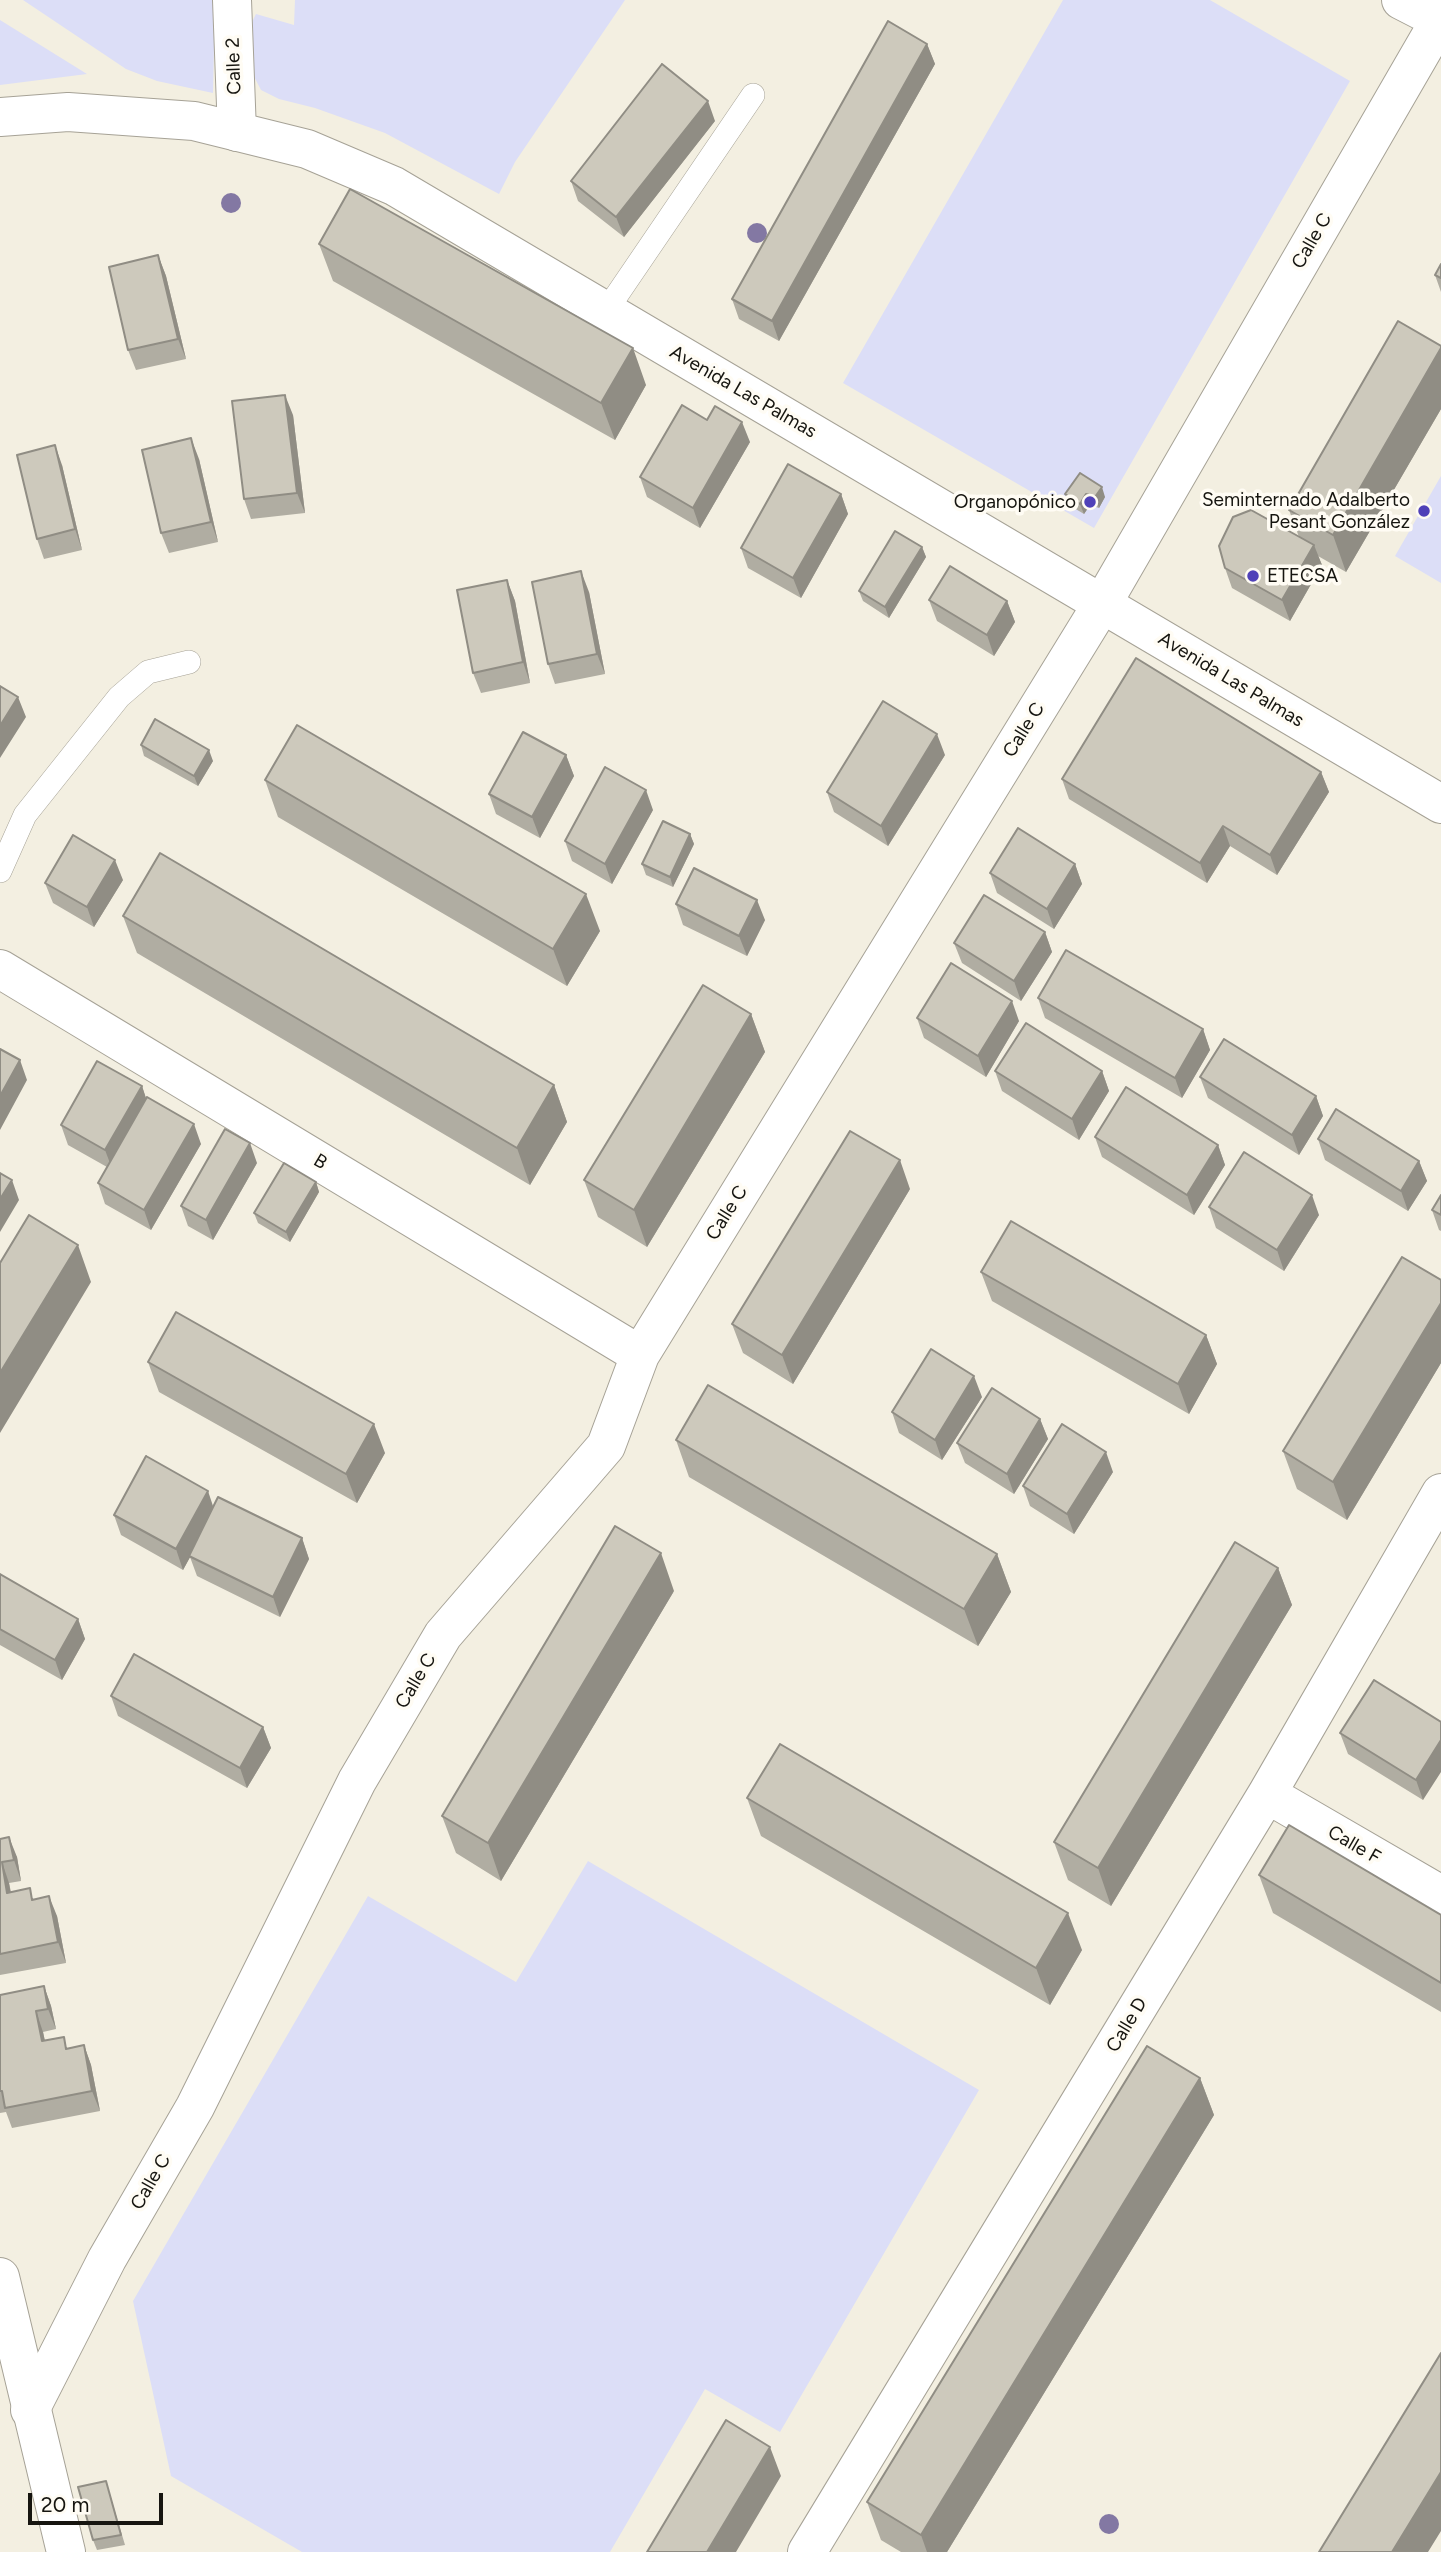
<!DOCTYPE html>
<html>
<head>
<meta charset="utf-8">
<style>
	body { margin:0 }
	#map { position:relative; width:1441px; height:2552px; overflow:hidden; background:#f3efe1; font-family:Figtree,sans-serif }
	canvas { display:block }
	.scale { position:absolute; left:28px; top:2493px; width:135px; height:32px; box-sizing:border-box; border:4px solid #161510; border-top:0; padding-left:9px; font-size:21px; line-height:24px; white-space:nowrap; color:#161510; -webkit-text-stroke:5px #fffcf4; paint-order:stroke }
</style>
</head>
<body>
<div id="map">
<canvas width="1441" height="2552"></canvas>
<div class="scale">20 m</div>
</div>
<script>
const ctx = document.querySelector('canvas').getContext('2d');
ctx.lineJoin = 'round';
function paint(path, color) { ctx.fillStyle = color; ctx.fill(path, 'evenodd'); }
const toPath = rows => new Path2D(rows.map(r => 'M' + r).join(''));
function trace(path, color, width, dash) { ctx.strokeStyle = color; ctx.lineWidth = width; ctx.lineCap = dash ? 'butt' : 'round'; ctx.setLineDash(dash || []); ctx.stroke(path); }
function label(font, color, halo, rows, align = 'center') {
  ctx.font = font + ' Figtree,sans-serif'; ctx.lineWidth = 7; ctx.setLineDash([]); ctx.textBaseline = 'middle'; ctx.strokeStyle = halo; ctx.fillStyle = color; for (const [text, x, y, turn = 0] of rows) {
    ctx.save(); ctx.translate(x, y); ctx.rotate((+turn || 0) * Math.PI / 180); ctx.textAlign = isNaN(turn) ? turn : align; if (halo) ctx.strokeText(text, 0, 0); ctx.fillText(text, 0, 0); ctx.restore();
  }
}
paint(toPath([
	[23,0,215,0,213,93,157,81,126,69],
	[295,0,625,0,515,162,499,194,385,133,315,108,279,99,261,90,248,65,247,32,256,14,294,25],
	[1063,0,1210,0,1350,81,1094,528,843,383],
	[0,20,87,74,0,85],
	[1441,476,1441,583,1395,556],
	[588,1861,979,2090,780,2432,705,2389,610,2552,302,2552,171,2476,133,2301,368,1896,516,1982]
]), '#dcdef7');
const service = toPath([
	[606,311,753,95],
	[0,871,25,815,119,697,148,672,189,662]
]);
const minor = toPath([
	[232,0,237,132],
	[1401,0,1440,20],
	[0,969,640,1355],
	[1267,1794,1441,1895],
	[30,2410,107,2259,195,2107,357,1781,443,1635,606,1446,640,1355,1102,604,1441,18],
	[807,2552,1267,1794,1441,1493]
]);
const tertiary = toPath([
	[0,117,68,112,194,121,307,149,394,186,1441,804]
]);
const secondary = toPath([
	[0,2277,66,2552]
]);
trace(service, '#a6a296', 24);
trace(minor, '#a6a296', 40);
trace(tertiary, '#a6a296', 40);
trace(secondary, '#a6a296', 40);
trace(service, '#fff', 23);
trace(minor, '#fff', 38);
trace(tertiary, '#fff', 38);
trace(secondary, '#fff', 38);
ctx.fillStyle = '#8378a3';
for (const [x, y] of [
	[231,203],
	[757,233],
	[1109,2524]
]) { ctx.beginPath(); ctx.arc(x, y, 10, 0, 2 * Math.PI); ctx.fill(); }
paint(toPath([
	[927,44,935,64,779,341,739,319,732,299],
	[715,121,624,237,578,201,571,181],
	[319,244,646,385,615,440,333,281],
	[158,255,166,276,186,359,136,370,128,350],
	[1441,264,1441,292,1435,275],
	[1441,346,1441,409,1346,572,1318,556,1322,565,1290,621,1232,588,1225,568,1299,537,1289,510],
	[293,415,305,513,251,519,244,499],
	[707,420,750,442,700,528,647,497,640,477],
	[199,459,218,542,169,553,161,533],
	[62,465,82,550,44,559,37,539],
	[1080,473,1105,497,1099,508,1090,505,1084,514,1069,505,1065,494],
	[841,494,848,514,801,598,748,568,741,548],
	[922,547,926,557,889,618,863,601,859,591],
	[507,580,515,601,530,683,481,693,473,673],
	[589,592,605,674,555,684,548,664],
	[929,600,1007,601,1015,622,994,656,937,621],
	[141,745,213,761,198,786,144,756],
	[566,755,574,776,540,838,496,814,489,794],
	[945,755,888,846,834,812,827,792],
	[1321,772,1329,792,1277,875,1230,846,1207,883,1069,799,1062,779],
	[265,780,600,931,567,986,278,817],
	[653,810,612,884,572,861,565,841],
	[690,834,694,844,673,887,646,875,642,864],
	[1075,864,1082,884,1054,929,997,893,990,873],
	[123,880,94,927,53,903,45,883],
	[676,904,765,920,747,956,683,925],
	[123,916,554,1085,567,1122,530,1185,137,953],
	[1045,932,1052,952,1021,1001,962,963,954,943],
	[1038,998,1203,1029,1210,1050,1182,1098,1045,1018],
	[751,1014,765,1052,647,1247,598,1217,584,1180],
	[917,1018,1019,1021,986,1077,924,1038],
	[995,1071,1102,1071,1109,1091,1079,1140,1002,1091],
	[1200,1077,1316,1096,1323,1116,1299,1155,1208,1098],
	[142,1086,146,1099,201,1144,151,1230,105,1204,98,1183,107,1167,68,1145,61,1125],
	[1095,1137,1218,1145,1225,1165,1194,1215,1102,1157],
	[1318,1139,1419,1161,1427,1181,1408,1211,1325,1160],
	[257,1163,213,1240,188,1226,181,1206],
	[316,1182,319,1192,290,1242,258,1223,254,1213],
	[910,1189,793,1384,743,1353,732,1324],
	[1441,1195,1441,1231,1439,1230,1432,1210],
	[1209,1207,1319,1215,1284,1271,1216,1228],
	[981,1272,1206,1335,1217,1364,1189,1414,992,1301],
	[1441,1280,1441,1363,1347,1520,1297,1489,1283,1451],
	[148,1362,385,1453,357,1503,159,1392],
	[982,1397,942,1460,899,1433,892,1412],
	[1040,1419,1048,1439,1014,1494,965,1463,957,1443],
	[676,1440,997,1554,1011,1592,978,1646,689,1477],
	[1113,1472,1074,1534,1030,1506,1023,1486],
	[214,1506,302,1538,309,1559,280,1617,197,1576,190,1557,183,1570,121,1535,114,1515],
	[1278,1568,1292,1605,1111,1906,1068,1880,1054,1842],
	[0,1574,78,1619,85,1639,62,1680,0,1645],
	[674,1591,501,1881,456,1853,442,1816],
	[111,1696,263,1727,271,1748,247,1788,118,1716],
	[1441,1722,1423,1800,1348,1754,1340,1733],
	[747,1798,1082,1950,1050,2005,761,1836],
	[0,1839,17,1857,21,1881,9,1883,11,1892,34,1899,57,1916,66,1963,0,1975],
	[1259,1875,1441,1915,1441,2012,1273,1913],
	[44,1986,51,2006,56,2029,43,2032,45,2041,68,2048,84,2045,91,2065,100,2111,12,2128,6,2112,0,2113,0,1995],
	[1200,2078,1214,2115,947,2552,901,2552,881,2540,867,2502],
	[106,2481,125,2545,97,2550,93,2540]
]), '#b0ada2');
paint(toPath([
	[927,44,935,64,779,341,772,321],
	[708,101,715,121,624,237,616,217],
	[158,255,166,276,186,359,178,339],
	[633,348,646,385,615,440,601,403],
	[1441,348,1441,409,1346,572,1333,535],
	[285,395,293,415,305,513,297,493],
	[742,422,750,442,700,528,693,508],
	[191,438,199,459,218,542,211,522],
	[55,445,62,465,82,550,75,529],
	[1102,487,1105,497,1099,508,1095,497],
	[841,494,848,514,801,598,793,578],
	[1086,494,1090,505,1084,514,1080,504],
	[1314,545,1322,565,1290,621,1282,600],
	[922,547,926,557,889,618,885,607],
	[581,571,589,592,605,674,597,654],
	[507,580,515,601,530,683,523,662],
	[1007,601,1015,622,994,656,987,635],
	[18,697,26,717,0,758,0,726],
	[937,734,945,755,888,846,881,826],
	[209,750,213,761,198,786,194,776],
	[566,755,574,776,540,838,532,817],
	[1321,772,1329,792,1277,875,1270,855],
	[646,790,653,810,612,884,605,864],
	[1223,826,1230,846,1207,883,1200,863],
	[690,834,694,844,673,887,670,877],
	[115,860,123,880,94,927,87,907],
	[1075,864,1082,884,1054,929,1047,909],
	[586,894,600,931,567,986,553,949],
	[757,900,765,920,747,956,739,936],
	[1045,932,1052,952,1021,1001,1014,981],
	[1012,1001,1019,1021,986,1077,978,1056],
	[751,1014,765,1052,647,1247,634,1210],
	[1203,1029,1210,1050,1182,1098,1175,1078],
	[20,1060,27,1080,0,1130,0,1096],
	[1102,1071,1109,1091,1079,1140,1072,1119],
	[554,1085,567,1122,530,1185,517,1148],
	[142,1086,149,1107,113,1171,105,1150],
	[1316,1096,1323,1116,1299,1155,1292,1135],
	[194,1124,201,1144,151,1230,144,1210],
	[250,1143,257,1163,213,1240,206,1220],
	[1218,1145,1225,1165,1194,1215,1187,1195],
	[900,1160,910,1189,793,1384,782,1355],
	[1419,1161,1427,1181,1408,1211,1401,1191],
	[12,1180,19,1200,0,1232,0,1199],
	[316,1182,319,1192,290,1242,286,1232],
	[1312,1195,1319,1215,1284,1271,1277,1250],
	[78,1245,91,1282,0,1433,0,1373],
	[1441,1303,1441,1363,1347,1520,1333,1482],
	[1206,1335,1217,1364,1189,1414,1178,1384],
	[974,1376,982,1397,942,1460,935,1440],
	[1040,1419,1048,1439,1014,1494,1007,1474],
	[374,1424,385,1453,357,1503,346,1474],
	[1106,1452,1113,1472,1074,1534,1067,1514],
	[208,1491,215,1512,183,1570,176,1549],
	[302,1538,309,1559,280,1617,273,1597],
	[661,1553,674,1591,501,1881,488,1843],
	[997,1554,1011,1592,978,1646,964,1609],
	[1278,1568,1292,1605,1111,1906,1098,1868],
	[78,1619,85,1639,62,1680,55,1660],
	[263,1727,271,1748,247,1788,240,1768],
	[1441,1740,1441,1772,1423,1800,1416,1780],
	[9,1837,17,1857,21,1881,14,1860],
	[2,1862,9,1883,14,1913,7,1893],
	[49,1896,57,1916,66,1963,58,1942],
	[1068,1913,1082,1950,1050,2005,1036,1968],
	[44,1986,51,2006,56,2029,48,2009],
	[36,2011,43,2032,49,2061,42,2041],
	[84,2045,91,2065,100,2111,92,2091],
	[1200,2078,1214,2115,947,2552,927,2552,921,2535],
	[770,2447,781,2476,736,2552,707,2552],
	[1441,2472,1441,2531,1428,2552,1392,2552]
]), '#908d84');
const building = toPath([
	[888,21,927,44,772,321,732,299,888,21],
	[662,64,708,101,616,217,571,181,662,64],
	[350,189,633,348,601,403,319,244,350,189],
	[158,255,178,339,128,350,109,267,158,255],
	[1441,264,1441,278,1435,275,1441,264],
	[1398,321,1441,346,1441,348,1333,535,1289,510,1398,321],
	[285,395,297,493,244,499,232,401,285,395],
	[682,405,707,420,715,406,742,422,693,508,640,477,682,405],
	[191,438,211,522,161,533,142,450,191,438],
	[55,445,75,529,37,539,17,455,55,445],
	[788,464,841,494,793,578,741,548,788,464],
	[1080,473,1102,487,1095,497,1086,494,1080,504,1065,494,1080,473],
	[1251,510,1314,545,1282,600,1225,568,1219,546,1233,517,1251,510],
	[895,531,922,547,885,607,859,591,895,531],
	[950,566,1007,601,987,635,929,600,950,566],
	[581,571,597,654,548,664,532,582,581,571],
	[507,580,523,662,473,673,457,590,507,580],
	[1136,658,1321,772,1270,855,1223,826,1200,863,1062,779,1136,658],
	[0,686,18,697,0,726,0,686],
	[883,701,937,734,881,826,827,792,883,701],
	[155,719,209,750,194,776,141,745,155,719],
	[297,725,586,894,553,949,265,780,297,725],
	[523,732,566,755,532,817,489,794,523,732],
	[605,767,646,790,605,864,565,841,605,767],
	[663,821,690,834,670,877,642,864,663,821],
	[1018,828,1075,864,1047,909,990,873,1018,828],
	[73,835,115,860,87,907,45,883,73,835],
	[160,853,554,1085,517,1148,123,916,160,853],
	[694,868,757,900,739,936,676,904,694,868],
	[984,895,1045,932,1014,981,954,943,984,895],
	[1066,950,1203,1029,1175,1078,1038,998,1066,950],
	[951,963,1012,1001,978,1056,917,1018,951,963],
	[703,985,751,1014,634,1210,584,1180,703,985],
	[1026,1023,1102,1071,1072,1119,995,1071,1026,1023],
	[1224,1039,1316,1096,1292,1135,1200,1077,1224,1039],
	[0,1049,20,1060,0,1096,0,1049],
	[97,1061,142,1086,105,1150,61,1125,97,1061],
	[1126,1087,1218,1145,1187,1195,1095,1137,1126,1087],
	[147,1097,194,1124,144,1210,98,1183,147,1097],
	[1336,1109,1419,1161,1401,1191,1318,1139,1336,1109],
	[225,1129,250,1143,206,1220,181,1206,225,1129],
	[850,1131,900,1160,782,1355,732,1324,850,1131],
	[1244,1152,1312,1195,1277,1250,1209,1207,1244,1152],
	[284,1163,316,1182,286,1232,254,1213,284,1163],
	[0,1173,12,1180,0,1199,0,1173],
	[1441,1195,1441,1215,1432,1210,1441,1195],
	[29,1215,78,1245,0,1373,0,1263,29,1215],
	[1011,1221,1206,1335,1178,1384,981,1272,1011,1221],
	[1402,1257,1441,1280,1441,1303,1333,1482,1283,1451,1402,1257],
	[176,1312,374,1424,346,1474,148,1362,176,1312],
	[931,1349,974,1376,935,1440,892,1412,931,1349],
	[708,1385,997,1554,964,1609,676,1440,708,1385],
	[992,1388,1040,1419,1007,1474,957,1443,992,1388],
	[1062,1424,1106,1452,1067,1514,1023,1486,1062,1424],
	[146,1456,208,1491,176,1549,114,1515,146,1456],
	[218,1497,302,1538,273,1597,189,1556,218,1497],
	[615,1526,661,1553,488,1843,442,1816,615,1526],
	[1235,1542,1278,1568,1098,1868,1054,1842,1235,1542],
	[0,1574,78,1619,55,1660,0,1629,0,1574],
	[134,1654,263,1727,240,1768,111,1696,134,1654],
	[1374,1680,1441,1722,1441,1740,1416,1780,1340,1733,1374,1680],
	[780,1744,1068,1913,1036,1968,747,1798,780,1744],
	[1289,1825,1441,1915,1441,1983,1259,1875,1289,1825],
	[9,1837,14,1860,2,1862,7,1893,30,1888,32,1900,49,1896,58,1942,0,1954,0,1839,9,1837],
	[44,1986,48,2009,36,2011,42,2041,64,2037,66,2049,84,2045,92,2091,5,2108,2,2091,0,2091,0,1995,44,1986],
	[1147,2046,1200,2078,921,2535,867,2502,1147,2046],
	[1441,2353,1441,2472,1392,2552,1319,2552,1441,2353],
	[726,2420,770,2447,707,2552,647,2552,726,2420],
	[106,2481,121,2535,93,2540,78,2487,106,2481]
]);
paint(building, '#cdc9bc');
trace(building, '#908d84', 2);
for (const [x, y, r, color] of [
	[1090,502,7,"#4f41b8"],
	[1424,511,7,"#4f41b8"],
	[1253,576,7,"#4f41b8"]
]) { const dot = new Path2D(); dot.arc(x, y, r, 0, 2 * Math.PI); ctx.fillStyle = color; ctx.fill(dot); trace(dot, '#fffcf4', 2.5); }
label('19px', '#161510', '#fffcf4', [
	["Calle 2",234,66,-92],
	["Calle C",1312,241,-60],
	["Avenida Las Palmas",743,392,30],
	["Avenida Las Palmas",1231,680,31],
	["Calle C",1024,730,-58],
	["B",320,1162,31],
	["Calle C",727,1213,-58],
	["Calle C",416,1681,-59],
	["Calle F",1354,1845,30],
	["Calle D",1127,2025,-59],
	["Calle C",151,2182,-60]
]);
label('19px', '#161510', '#fffcf4', [
	["Seminternado Adalberto",1410,500],
	["Pesant González",1410,522],
	["Organopónico",1076,502],
	["ETECSA",1267,576,"left"]
], 'right');
</script>
</body>
</html>
